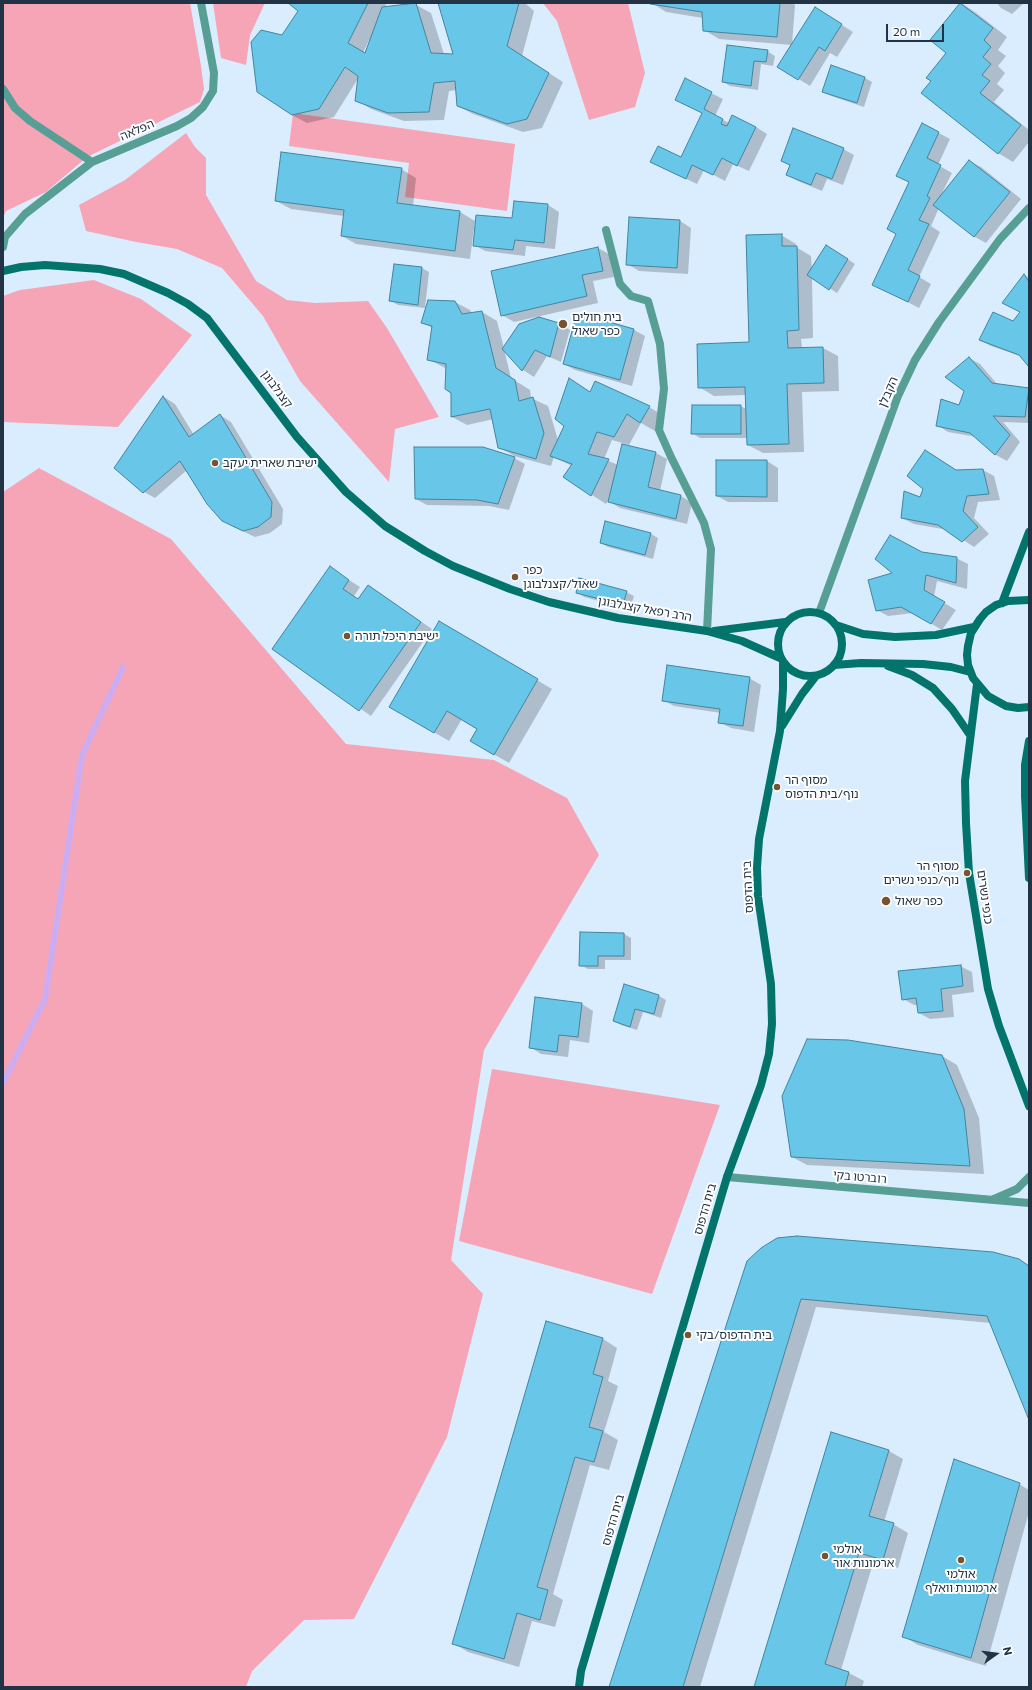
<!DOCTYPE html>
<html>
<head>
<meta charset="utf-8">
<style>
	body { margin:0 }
	#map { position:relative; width:1032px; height:1690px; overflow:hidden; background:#daedfe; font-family:Commissioner,sans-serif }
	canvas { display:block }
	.frame { position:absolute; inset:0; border:4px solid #213344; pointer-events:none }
	.north { position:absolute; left:976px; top:1634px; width:40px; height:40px; -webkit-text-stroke:3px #fff; paint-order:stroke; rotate:76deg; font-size:11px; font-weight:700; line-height:16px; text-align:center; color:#213344 }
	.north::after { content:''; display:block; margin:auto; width:14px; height:18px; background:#213344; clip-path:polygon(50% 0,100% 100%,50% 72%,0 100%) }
	.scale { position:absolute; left:886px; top:24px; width:58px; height:18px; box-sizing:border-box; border:2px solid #213344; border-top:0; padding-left:5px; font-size:12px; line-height:14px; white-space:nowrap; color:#213344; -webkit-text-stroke:3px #fff; paint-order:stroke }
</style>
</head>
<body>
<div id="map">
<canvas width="1032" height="1690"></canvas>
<div class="frame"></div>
<div class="north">N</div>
<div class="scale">20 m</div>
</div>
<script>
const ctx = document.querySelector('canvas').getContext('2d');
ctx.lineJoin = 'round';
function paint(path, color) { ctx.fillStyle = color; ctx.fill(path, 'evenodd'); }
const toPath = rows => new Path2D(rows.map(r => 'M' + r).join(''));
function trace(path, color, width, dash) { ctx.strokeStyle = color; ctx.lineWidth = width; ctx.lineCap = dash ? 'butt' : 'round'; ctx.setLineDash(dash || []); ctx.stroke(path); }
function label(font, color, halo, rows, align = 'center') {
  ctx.font = font + ' Commissioner,"Noto Sans Hebrew",sans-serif'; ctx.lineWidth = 4; ctx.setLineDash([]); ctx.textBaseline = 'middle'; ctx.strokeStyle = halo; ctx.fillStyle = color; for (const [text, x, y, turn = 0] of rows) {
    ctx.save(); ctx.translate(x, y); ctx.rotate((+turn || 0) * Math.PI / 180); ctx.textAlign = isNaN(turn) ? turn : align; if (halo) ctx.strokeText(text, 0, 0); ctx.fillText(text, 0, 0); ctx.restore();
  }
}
paint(toPath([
	[3,3,190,3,201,66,204,89,200,102,87,157,46,192,6,211,3,218],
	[213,3,265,3,250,35,246,65,221,58],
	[543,3,628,3,645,73,635,107,589,120,557,21],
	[293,113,515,144,507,211,405,197,409,163,289,146],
	[186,133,195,147,206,158,206,195,256,281,287,300,315,303,368,301,387,328,439,417,395,429,389,482,300,381,263,316,222,268,177,249,136,242,86,231,79,205,125,180],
	[94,280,141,299,192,335,118,427,3,422,3,296,20,290],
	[39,468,171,539,346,744,494,760,567,798,599,855,484,1050,451,1260,483,1294,447,1437,354,1619,304,1620,252,1671,246,1687,3,1687,3,492],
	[492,1069,720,1105,652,1294,459,1241]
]), '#f6a5b6');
paint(toPath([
	[290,3,387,3,384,8,416,5,431,13,444,54,454,55,439,3,525,3,534,11,522,56,563,82,542,128,523,132,473,114,458,106,457,90,449,91,444,120,404,121,371,109,356,100,359,77,334,117,307,123,292,115,283,36,299,11],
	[369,40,370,41,365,54,363,53],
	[652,3,792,3,795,5,792,45,719,39,704,30,703,18,666,12],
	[961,3,975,12,1007,37,998,50,1006,56,998,66,1005,73,997,84,1004,90,994,102,1029,130,1029,142,1013,162,998,153,932,81,947,53,931,40],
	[997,3,1024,3,1012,14,1001,8],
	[826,15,853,32,837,57,830,53,810,86,779,67],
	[767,51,775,56,773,66,761,64,758,90,730,86,723,82],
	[865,78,872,82,864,107,831,96,823,92],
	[685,80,723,99,715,116,729,123,756,127,767,134,749,171,733,164,725,181,704,170,697,184,663,168,681,159,703,113],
	[922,124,950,139,938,165,952,173,941,195,969,161,981,167,1021,199,986,243,975,237,939,208,931,226,940,232,919,277,931,284,919,308,873,284,897,234,910,183,898,176],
	[843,149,854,155,843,185,827,179,822,191,798,181,787,175,791,166,782,161],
	[401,169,416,178,413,206,460,212,475,221,470,259,356,244,342,236,344,216,291,209,276,201],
	[548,205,559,212,555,249,526,246,525,256,485,251,474,245,512,219],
	[680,221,691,228,688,274,639,271,627,264],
	[781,235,796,244,796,247,811,256,812,270,834,250,855,264,837,293,812,277,813,338,801,339,802,348,823,348,838,356,839,391,802,392,804,452,763,453,748,445,747,438,700,438,692,433,740,406,747,409,746,395,714,396,699,387,750,343],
	[598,248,609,254,614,277,593,281,598,303,514,322,502,315],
	[422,268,429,272,425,308,398,305,391,301],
	[1025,275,1029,278,1029,365,1023,357,991,346,980,340,1014,322,1021,312],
	[455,302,470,310,472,314,482,312,497,321,504,348,539,318,559,324,570,330,561,362,547,356,534,377,523,370,504,349,511,378,530,390,531,398,548,406,558,440,565,425,569,379,590,392,649,407,664,416,655,431,641,423,629,445,612,440,604,459,618,465,623,445,656,453,667,459,660,491,681,496,692,503,687,524,620,508,608,501,606,504,564,477,572,466,554,457,551,466,514,456,499,447,494,419,467,425,452,417,452,393,447,369,428,359,432,328,422,322],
	[577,314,634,330,645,336,632,386,575,370,564,364],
	[969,358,980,364,998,385,1029,389,1029,423,1003,422,1020,442,1007,461,996,455,977,437,948,432,937,425,960,407,965,391],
	[164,397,175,404,194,435,220,415,231,422,283,509,282,524,270,533,255,537,234,527,187,470,155,498,144,492],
	[926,451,957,471,983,470,994,476,1000,500,978,502,974,518,989,534,974,547,948,530,914,524,902,518,921,498,924,489],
	[514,458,525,464,509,510,489,506,427,505,416,499],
	[717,461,767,461,778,468,778,502,728,502,717,496],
	[651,534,658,538,653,559,608,547,601,543],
	[921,553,956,558,968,564,967,589,937,581,934,597,956,610,942,630,913,613,888,616,877,610,894,573],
	[330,568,360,587,354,596,359,600,369,586,432,629,371,716,273,649],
	[577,592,626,592,634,596,630,609,584,597],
	[440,622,552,689,509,763,471,741,478,728,462,719,449,741,391,707],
	[749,678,761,685,754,732,731,728,719,722,721,713,674,706,663,700],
	[624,934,631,938,631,960,605,960,605,969,588,969,580,965],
	[960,966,972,972,974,992,952,995,954,1017,930,1019,919,1013,918,1005,914,1005,903,999],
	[624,985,659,996,666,1000,661,1018,643,1012,637,1030,621,1025,614,1021],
	[582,1004,593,1011,589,1043,570,1040,568,1057,541,1054,530,1047],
	[942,1056,957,1065,979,1118,984,1174,807,1165,792,1157],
	[1019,1260,1029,1266,1029,1417,991,1323,816,1307,700,1687,610,1687,748,1262],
	[603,1339,617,1348,608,1381,618,1386,604,1432,618,1440,609,1470,590,1465,553,1594,563,1600,555,1627,532,1621,519,1667,468,1652,453,1643],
	[889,1451,903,1459,884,1522,893,1524,908,1533,898,1568,874,1560,841,1670,849,1673,864,1681,862,1687,755,1687],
	[1019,1484,1029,1490,1029,1512,986,1666,918,1645,903,1636]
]), '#0003');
trace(toPath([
	[3,1083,45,999,82,755,123,667]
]), '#cdadf2', 6);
const building = toPath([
	[288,3,368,3,348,43,365,53,382,7,416,3,431,53,453,54,438,3,519,3,507,46,549,73,527,119,507,124,457,106,455,81,434,83,429,112,388,113,355,101,358,76,345,67,319,109,292,115,257,92,251,42,261,30,282,35,298,11,288,3],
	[651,3,780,3,777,37,703,31,702,12,650,4,651,3],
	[960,3,993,28,984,40,991,47,983,57,991,64,982,75,990,81,980,93,1021,125,998,154,921,93,931,81,926,78,946,53,930,40,960,3],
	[815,7,842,24,825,51,819,47,798,80,777,67,815,7],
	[727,45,768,50,766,62,754,61,751,86,722,82,727,45],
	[831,65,865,77,857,103,822,92,831,65],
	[685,78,712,92,704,109,723,119,721,124,727,126,732,115,756,127,737,166,722,158,713,175,692,165,686,179,650,162,658,146,681,157,702,113,675,100,685,78],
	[922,123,939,132,927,158,941,165,927,196,930,198,919,220,929,224,908,270,920,276,908,302,872,285,896,234,887,229,909,182,896,176,922,123],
	[793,128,844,148,832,179,816,173,811,185,786,175,790,165,781,161,793,128],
	[281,152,402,168,397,203,460,211,455,251,341,236,344,210,275,201,281,152],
	[969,160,1010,192,974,237,933,205,969,160],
	[514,201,548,204,544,243,515,240,513,250,473,246,476,215,512,218,514,201],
	[629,217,680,220,677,268,626,265,629,217],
	[782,234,782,246,797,246,799,330,787,331,788,348,823,347,824,383,787,384,789,444,747,445,745,387,698,388,697,344,749,342,746,235,782,234],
	[826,245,848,259,829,290,807,275,826,245],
	[598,247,603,271,582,275,587,296,501,316,491,271,598,247],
	[394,264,422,267,418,305,389,301,394,264],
	[1024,274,1029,282,1029,367,1019,355,979,340,993,312,1013,321,1020,312,1002,303,1024,274],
	[428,300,455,301,462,314,482,311,496,368,515,380,519,401,533,397,544,433,536,459,498,448,490,409,451,417,451,393,445,389,446,364,427,360,432,326,421,323,428,300],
	[577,313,634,329,620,380,563,364,577,313],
	[539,317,559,323,550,357,535,350,522,371,502,349,519,324,539,317],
	[969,357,992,383,1029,388,1025,417,993,416,1010,435,995,455,970,433,936,426,941,399,959,405,964,391,945,377,969,357],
	[569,378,590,392,595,381,650,406,640,423,627,414,614,437,597,432,588,454,609,459,591,496,563,477,572,464,550,456,564,426,555,419,569,378],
	[163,396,189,437,220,414,272,502,271,517,258,527,243,531,222,521,207,504,180,461,143,493,114,468,163,396],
	[692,405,741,405,741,434,691,434,692,405],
	[622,444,656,452,648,487,681,495,676,519,608,502,622,444],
	[414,447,483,447,515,457,498,504,477,500,415,499,414,447],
	[925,450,956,470,983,469,989,494,967,496,963,511,978,527,962,542,938,525,901,518,904,491,920,497,923,489,907,476,925,450],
	[716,460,767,460,767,497,716,496,716,460],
	[605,521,651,533,645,555,600,543,605,521],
	[890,535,922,552,957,557,956,583,926,575,924,590,945,602,931,624,901,607,876,611,868,580,892,573,875,559,890,535],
	[330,566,349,580,343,589,358,599,368,585,421,622,359,711,272,649,330,566],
	[579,578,627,591,623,605,576,593,579,578],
	[439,621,538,679,494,755,470,741,477,729,447,711,434,733,389,707,439,621],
	[667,665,750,677,743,726,718,723,720,709,662,701,667,665],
	[580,932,624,933,624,956,598,956,598,966,579,966,580,932],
	[961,965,963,986,941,989,943,1011,918,1013,916,998,902,1000,898,971,961,965],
	[624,984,659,995,654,1014,635,1009,630,1027,613,1021,624,984],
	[535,997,582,1003,578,1037,559,1035,557,1052,529,1048,535,997],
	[807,1039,848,1040,942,1055,964,1109,970,1166,791,1157,782,1096,807,1039],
	[797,1236,993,1252,1019,1259,1029,1266,1029,1420,987,1316,801,1299,683,1687,609,1687,747,1261,761,1248,777,1238,797,1236],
	[546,1321,603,1338,593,1374,603,1377,589,1427,603,1431,594,1462,575,1457,537,1587,548,1590,540,1620,517,1613,504,1659,452,1644,546,1321],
	[831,1432,889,1450,869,1516,894,1523,883,1560,859,1553,825,1664,849,1672,845,1687,754,1687,831,1432],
	[954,1459,1020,1483,971,1658,902,1637,954,1459]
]);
paint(building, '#68c6e9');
trace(building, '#43849d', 1);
trace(toPath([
	[3,89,15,108,30,121,92,162],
	[606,230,620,284,631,296,648,301,660,344,664,389,659,430,671,457,704,523,711,549,707,631],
	[3,247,5,237,25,214,92,162,177,126,191,118,203,107,213,91,214,73,201,3],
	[819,613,898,396,915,360,939,322,1000,239,1029,208],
	[727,1177,1029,1203],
	[994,1199,1017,1189,1029,1177]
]), '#579e95', 8);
trace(toPath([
	[3,271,21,267,45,265,100,269,124,274,168,293,188,304,207,318,297,437,346,492,385,526,425,551,453,566,510,589,549,602,618,618,707,631,742,641,780,658],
	[1029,600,1008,601,996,605,986,612,980,619,971,633,968,646,967,655,968,665,973,678,988,696,1006,706,1018,708,1029,707],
	[1002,603,1029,532],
	'778 644a32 32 0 1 1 64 0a32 32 0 1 1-64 0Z',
	[836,625,863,634,895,637,936,635,974,627],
	[714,631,785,622],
	[834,665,861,663,923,664,951,667,970,672],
	[888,666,912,675,933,688,952,709,970,735],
	[977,684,965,781,966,823,969,873,988,989,999,1026,1029,1106],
	[782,726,802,694,816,676],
	[1029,741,1025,765,1025,796,1029,878],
	[579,1687,581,1671,727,1177,761,1085,769,1054,772,1024,771,984,758,897,757,868,759,839,780,731,783,689,783,663]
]), '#02746b', 8);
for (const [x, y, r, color] of [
	[563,324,5,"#78542e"],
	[215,463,4,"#78542e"],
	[515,577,4,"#78542e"],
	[347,636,4,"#78542e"],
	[777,787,4,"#78542e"],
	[967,873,4,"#78542e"],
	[886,901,5,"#78542e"],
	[688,1335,4,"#78542e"],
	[825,1556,4,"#78542e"],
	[961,1560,4,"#78542e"]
]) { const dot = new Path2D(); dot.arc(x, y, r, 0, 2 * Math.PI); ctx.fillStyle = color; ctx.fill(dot); trace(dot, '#fff', 1.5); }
label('12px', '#213344', '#fff', [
	["הפלאה",137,130,-23],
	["קצנלבוגן",277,389,53],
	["הקבלן",888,392,-67],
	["הרב רפאל קצנלבוגן",645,609,10],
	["בית הדפוס",748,887,-93],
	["כנפי נשרים",985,897,82],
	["רוברטו בקי",860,1177,5],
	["בית הדפוס",705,1209,-74],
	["בית הדפוס",613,1520,-74]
]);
label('12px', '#213344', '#fff', [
	["בית חולים",572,317],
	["כפר שאול",572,331],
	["ישיבת שארית יעקב",223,463],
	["כפר",523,570],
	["שאול/קצנלבוגן",523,584],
	["ישיבת היכל תורה",355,636],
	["מסוף הר",785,780],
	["נוף/בית הדפוס",785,794],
	["מסוף הר",959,866,"right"],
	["נוף/כנפי נשרים",959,880,"right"],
	["כפר שאול",895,901],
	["בית הדפוס/בקי",696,1335],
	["אולמי",833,1549],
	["ארמונות אור",833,1563],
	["אולמי",961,1574,"center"],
	["ארמונות וואלף",961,1588,"center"]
], 'left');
</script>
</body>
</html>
